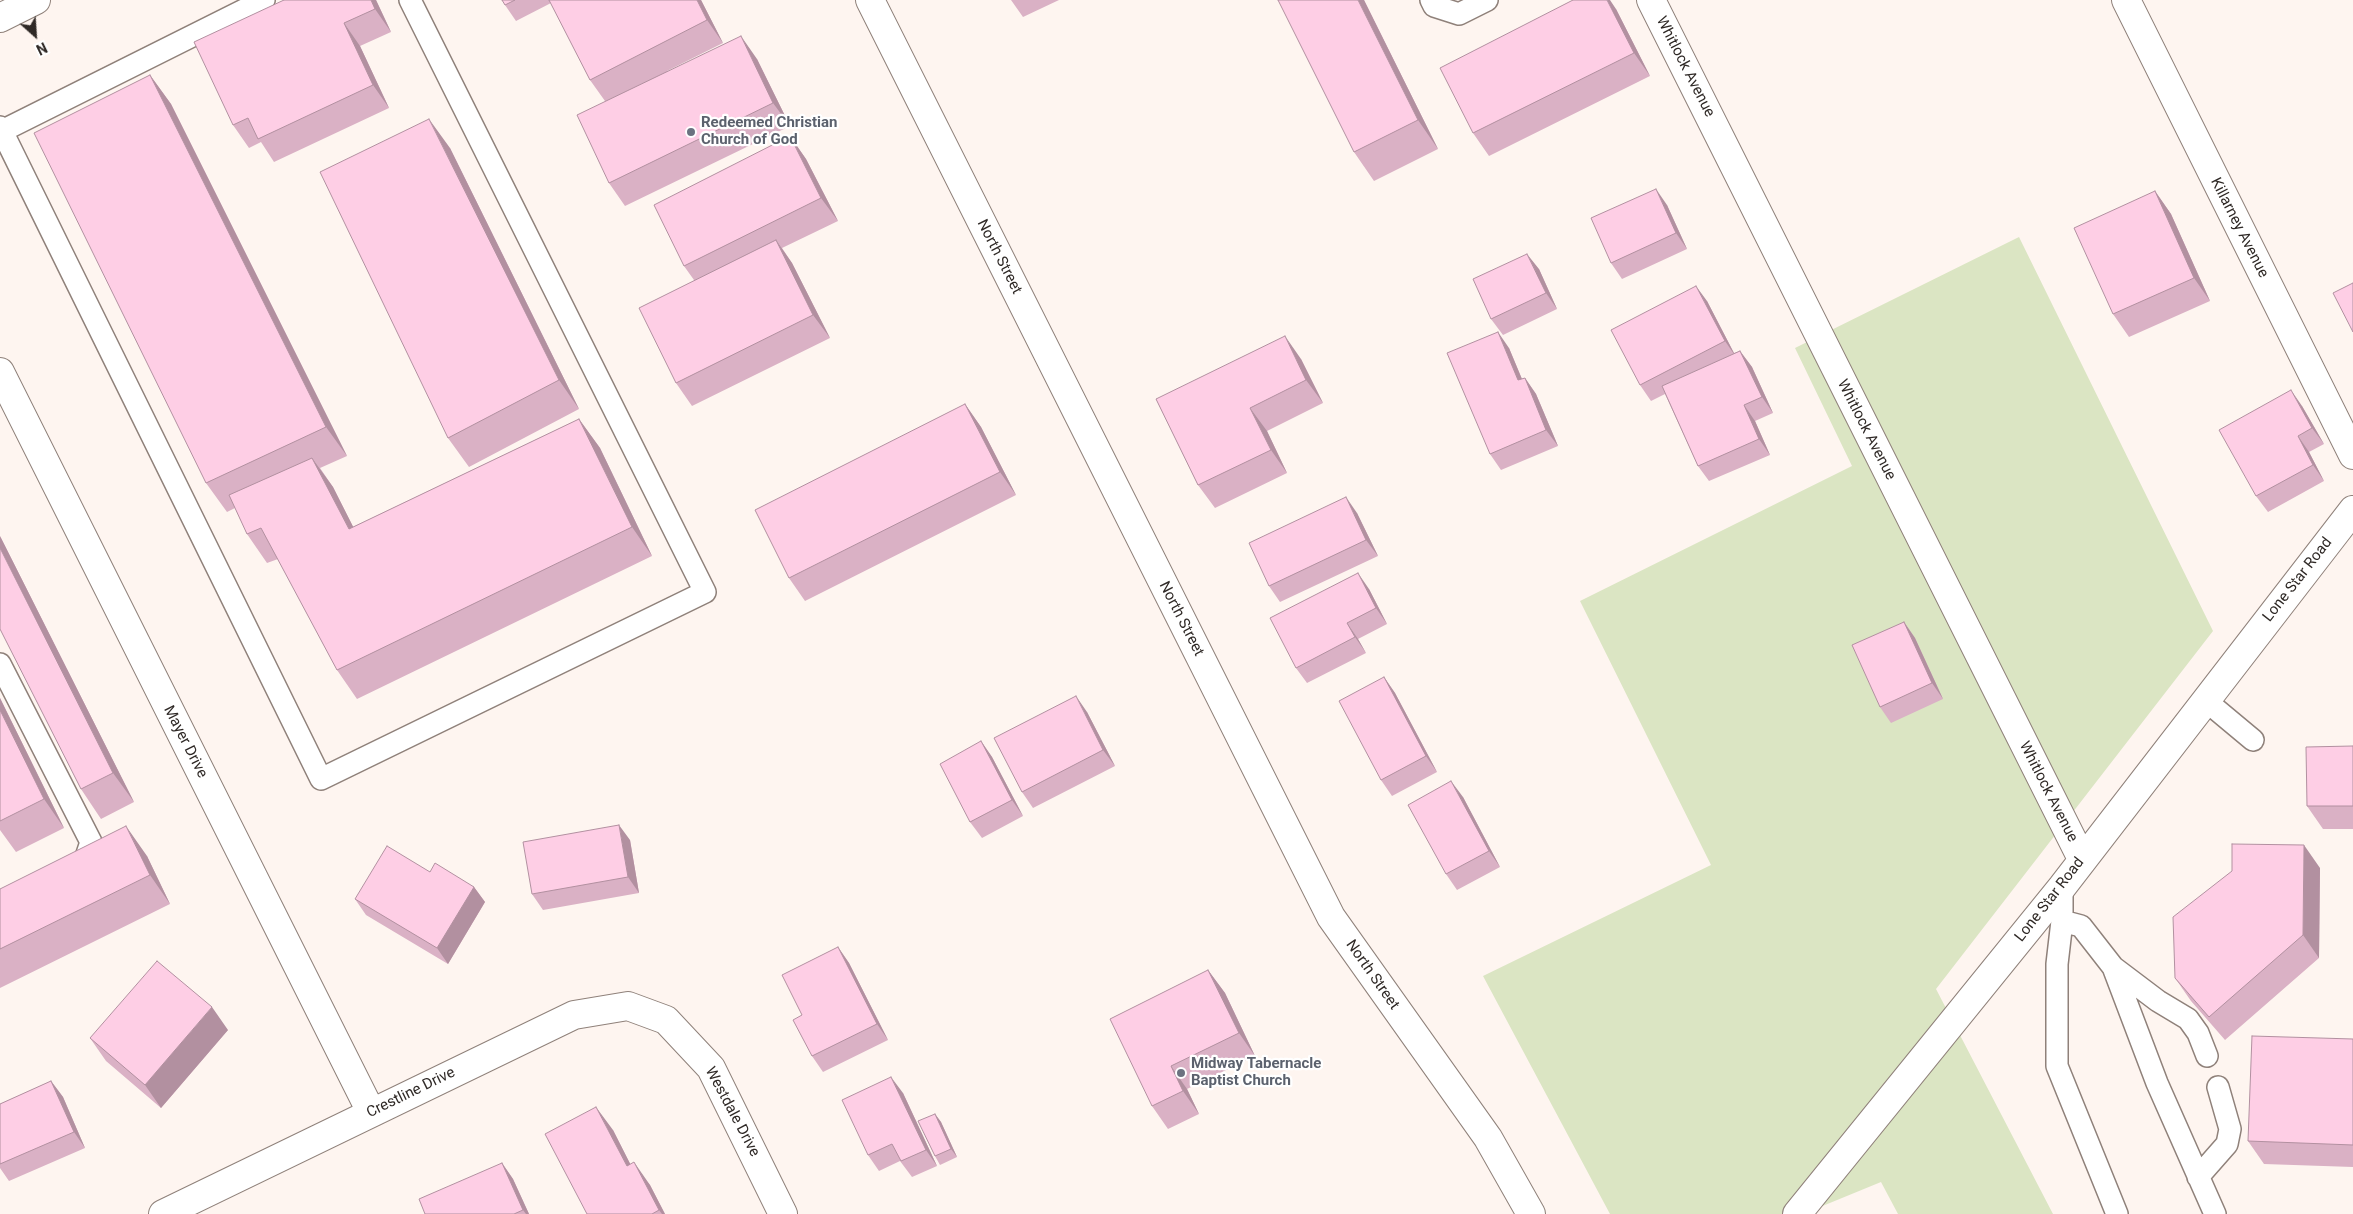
<!DOCTYPE html>
<html>
<head>
<meta charset="utf-8">
<style>
	body { margin:0 }
	#map { position:relative; width:2353px; height:1214px; overflow:hidden; background:#fef5f0; font-family:Roboto,sans-serif }
	canvas { display:block }
	.north { position:absolute; left:10px; top:10px; width:50px; height:50px; -webkit-text-stroke:4px #fff; paint-order:stroke; rotate:154deg; font-size:14px; font-weight:700; line-height:20px; text-align:center; color:#2f2926 }
	.north::after { content:''; display:block; margin:auto; width:18px; height:22px; background:#2f2926; clip-path:polygon(50% 0,100% 100%,50% 72%,0 100%) }
</style>
</head>
<body>
<div id="map">
<canvas width="2353" height="1214"></canvas>
<div class="north">N</div>
</div>
<script>
const ctx = document.querySelector('canvas').getContext('2d');
ctx.lineJoin = 'round';
function paint(path, color) { ctx.fillStyle = color; ctx.fill(path, 'evenodd'); }
const toPath = rows => new Path2D(rows.map(r => 'M' + r).join(''));
function trace(path, color, width, dash) { ctx.strokeStyle = color; ctx.lineWidth = width; ctx.lineCap = dash ? 'butt' : 'round'; ctx.setLineDash(dash || []); ctx.stroke(path); }
function label(font, color, halo, rows, align = 'center') {
  ctx.font = font + ' Roboto,sans-serif'; ctx.lineWidth = 4.5; ctx.setLineDash([]); ctx.textBaseline = 'middle'; ctx.strokeStyle = halo; ctx.fillStyle = color; for (const [text, x, y, turn = 0] of rows) {
    ctx.save(); ctx.translate(x, y); ctx.rotate((+turn || 0) * Math.PI / 180); ctx.textAlign = isNaN(turn) ? turn : align; if (halo) ctx.strokeText(text, 0, 0); ctx.fillText(text, 0, 0); ctx.restore();
  }
}
paint(toPath([
	[2019,237,2213,631,1936,989,2053,1214,1898,1214,1881,1182,1803,1214,1610,1214,1483,976,1711,865,1580,601,1852,466,1795,348]
]), '#dbe5c3');
const lane = toPath([
	[1431,0,1434,6,1459,14,1487,0],
	[0,127,321,779,705,592,410,0],
	[2,131,264,0],
	[0,664,91,842,85,860,76,866],
	[2205,700,2253,740],
	[2062,887,2062,921,2057,964,2057,1066,2117,1214],
	[2062,921,2081,926,2113,967,2157,1083,2215,1214],
	[2113,967,2158,1001,2188,1019,2198,1033,2207,1056],
	[2198,1177,2227,1144,2230,1129,2218,1087]
]);
const street = toPath([
	[870,0,1331,917,1488,1138,1531,1214],
	[1651,0,2082,859],
	[2126,0,2353,455],
	[0,372,371,1112],
	[163,1214,574,1015,628,1006,666,1020,711,1068,783,1214],
	[1797,1214,2062,887,2353,510]
]);
const secondary = toPath([
	[0,18,36,0]
]);
trace(lane, '#8f817a', 24);
trace(street, '#8f817a', 30);
trace(secondary, '#8f817a', 30);
trace(lane, '#fff', 21);
trace(street, '#fff', 28);
trace(secondary, '#fff', 28);
paint(toPath([
	[284,0,376,0,391,32,360,46,389,108,274,162,261,142,249,148,233,125],
	[502,0,701,0,723,43,667,71,757,59,790,126,625,206,609,183,605,101,590,80,551,3,516,21,505,5],
	[1011,0,1059,0,1023,17],
	[1364,0,1438,149,1374,181,1354,152],
	[1616,9,1650,76,1489,156,1473,133],
	[150,75,171,104,347,456,320,468,333,487,353,527,579,419,600,448,652,556,357,699,337,670,278,559,267,563,247,534,235,508,227,512,206,483],
	[790,136,806,159,838,221,782,248,792,263,830,338,692,406,676,383,694,280,684,266],
	[450,148,579,409,469,467,448,438],
	[2155,191,2171,214,2210,301,2129,337,2113,314],
	[1667,205,1687,249,1622,279,1611,263],
	[1539,269,1557,309,1503,335,1491,319],
	[1707,301,1734,353,1740,351,1752,367,1773,413,1755,421,1770,455,1709,481,1698,466,1665,394,1651,401,1640,385],
	[1509,348,1522,379,1525,378,1536,394,1558,446,1501,470,1490,454],
	[1301,359,1323,403,1267,431,1287,473,1215,508,1198,485,1156,399],
	[965,404,981,427,1016,495,805,601,789,578],
	[2302,406,2324,444,2309,452,2324,481,2268,512,2256,496],
	[1357,513,1378,556,1280,602,1269,586],
	[0,536,134,802,101,819,81,789],
	[1369,589,1387,624,1358,639,1366,653,1307,683,1296,668],
	[1904,622,1915,638,1943,699,1891,723,1880,707],
	[1384,677,1395,693,1437,772,1392,796,1381,780],
	[0,698,64,828,16,852,0,830],
	[1087,712,1115,766,1033,808,1022,792],
	[981,741,992,757,1023,816,982,838,970,822],
	[2353,746,2353,829,2323,829,2307,806],
	[1463,797,1500,867,1457,890,1446,874],
	[630,840,639,893,543,910,532,894],
	[147,856,170,904,0,988,0,889],
	[2320,868,2319,958,2225,1040,2191,1001,2175,978],
	[430,872,474,887,485,902,448,964,366,915,355,899],
	[838,947,849,963,888,1040,823,1072,812,1056,802,1015],
	[1208,970,1225,993,1255,1056,1187,1089,1199,1114,1168,1129,1152,1106],
	[228,1030,161,1108,106,1061,90,1038],
	[2353,1039,2353,1167,2264,1164,2248,1141],
	[51,1081,63,1097,85,1148,9,1181,0,1168,0,1104],
	[903,1093,937,1166,912,1177,900,1161,879,1171,868,1155],
	[935,1114,941,1122,957,1157,940,1165,935,1156],
	[613,1130,630,1164,650,1185,665,1214,587,1214],
	[502,1163,513,1179,529,1214,425,1214]
]), '#dab1c5');
paint(toPath([
	[371,0,376,0,391,32,375,9],
	[697,0,701,0,723,43,707,20],
	[1358,0,1364,0,1438,149,1418,120],
	[1607,0,1610,0,1616,9,1650,76,1634,53],
	[344,23,360,46,389,108,373,85],
	[741,36,757,59,790,126,773,103],
	[150,75,171,104,347,456,326,427],
	[429,119,450,148,579,409,559,380],
	[790,136,806,159,838,221,821,198],
	[1656,189,1667,205,1687,249,1676,233],
	[2155,191,2171,214,2210,301,2194,278],
	[776,240,792,263,830,338,813,315],
	[1527,254,1539,269,1557,309,1546,293],
	[1696,286,1707,301,1736,357,1725,341],
	[1498,332,1509,348,1529,396,1518,380],
	[1285,336,1301,359,1323,403,1306,380],
	[1740,351,1752,367,1773,413,1762,397],
	[1525,378,1536,394,1558,446,1546,430],
	[2291,390,2302,406,2324,444,2312,428],
	[965,404,981,427,1016,495,1000,472],
	[1744,405,1755,421,1770,455,1759,439],
	[1250,408,1267,431,1287,473,1271,450],
	[579,419,600,448,652,556,632,527],
	[2298,436,2309,452,2324,481,2313,465],
	[312,458,333,487,369,558,349,529],
	[1346,497,1357,513,1378,556,1366,540],
	[0,536,134,802,113,773,0,548],
	[1358,573,1369,589,1387,624,1376,608],
	[1904,622,1915,638,1943,699,1932,683],
	[1347,623,1358,639,1366,653,1355,637],
	[1384,677,1395,693,1437,772,1426,756],
	[1076,696,1087,712,1115,766,1103,750],
	[0,698,64,828,44,799,0,710],
	[981,741,992,757,1023,816,1012,800],
	[1451,781,1463,797,1500,867,1489,851],
	[619,825,630,840,639,893,628,877],
	[126,826,147,856,170,904,150,875],
	[2304,845,2320,868,2319,958,2303,935],
	[474,887,485,902,448,964,437,948],
	[838,947,849,963,888,1040,877,1024],
	[1208,970,1225,993,1255,1056,1239,1033],
	[212,1007,228,1030,161,1108,145,1085],
	[1171,1066,1187,1089,1199,1114,1183,1091],
	[891,1077,903,1093,937,1166,926,1150],
	[51,1081,63,1097,85,1148,74,1132],
	[596,1107,613,1130,643,1189,627,1166],
	[935,1114,941,1122,957,1157,951,1149],
	[634,1162,650,1185,665,1214,662,1214,659,1210],
	[502,1163,513,1179,529,1214,526,1214,523,1210]
]), '#b290a0');
const building = toPath([
	[284,0,371,0,375,9,344,23,373,85,258,139,248,118,233,125,194,42,284,0],
	[502,0,515,0,505,5,502,0],
	[549,0,697,0,707,20,590,80,549,0],
	[1278,0,1358,0,1418,120,1354,152,1278,0],
	[1573,0,1607,0,1634,53,1473,133,1440,68,1573,0],
	[741,36,773,103,609,183,577,115,741,36],
	[150,75,326,427,206,483,34,133,150,75],
	[429,119,559,380,448,438,320,172,429,119],
	[790,136,821,198,684,266,654,205,790,136],
	[1656,189,1676,233,1611,263,1591,218,1656,189],
	[2155,191,2194,278,2113,314,2074,228,2155,191],
	[776,240,813,315,676,383,639,308,776,240],
	[1527,254,1546,293,1491,319,1473,279,1527,254],
	[2353,283,2353,332,2333,293,2353,283],
	[1696,286,1725,341,1640,385,1611,330,1696,286],
	[1498,332,1518,380,1525,378,1546,430,1490,454,1447,353,1498,332],
	[1285,336,1306,380,1250,408,1271,450,1198,485,1156,399,1285,336],
	[1740,351,1762,397,1744,405,1759,439,1698,466,1662,386,1740,351],
	[2291,390,2312,428,2298,436,2313,465,2256,496,2219,430,2291,390],
	[965,404,1000,472,789,578,755,510,965,404],
	[579,419,632,527,337,670,261,528,247,534,229,495,312,458,349,529,579,419],
	[1346,497,1366,540,1269,586,1249,543,1346,497],
	[0,548,113,773,81,789,0,629,0,548],
	[1358,573,1376,608,1347,623,1355,637,1296,668,1270,618,1358,573],
	[1904,622,1932,683,1880,707,1852,645,1904,622],
	[1384,677,1426,756,1381,780,1339,701,1384,677],
	[1076,696,1103,750,1022,792,994,738,1076,696],
	[0,710,44,799,0,821,0,710],
	[981,741,1012,800,970,822,940,764,981,741],
	[2353,746,2353,806,2307,806,2306,747,2353,746],
	[1451,781,1489,851,1446,874,1408,805,1451,781],
	[619,825,628,877,532,894,523,842,619,825],
	[126,826,150,875,0,949,0,889,126,826],
	[2232,844,2304,845,2303,935,2209,1017,2175,978,2173,917,2232,871,2232,844],
	[387,846,430,872,435,863,474,887,437,948,355,899,387,846],
	[838,947,877,1024,812,1056,793,1020,802,1015,782,975,838,947],
	[157,961,212,1007,145,1085,90,1038,157,961],
	[1208,970,1239,1033,1171,1066,1183,1091,1152,1106,1110,1019,1208,970],
	[2252,1036,2353,1039,2353,1145,2248,1141,2252,1036],
	[891,1077,926,1150,901,1161,892,1144,868,1155,842,1100,891,1077],
	[51,1081,74,1132,0,1164,0,1104,51,1081],
	[596,1107,627,1166,634,1162,659,1210,652,1214,587,1214,545,1134,596,1107],
	[935,1114,951,1149,935,1156,918,1121,935,1114],
	[502,1163,523,1210,514,1214,425,1214,419,1199,502,1163]
]);
paint(building, '#fecee5');
trace(building, '#b290a0', 1);
for (const [x, y, r, color] of [
	[691,132,5,"#6b7280"],
	[1181,1073,5,"#6b7280"]
]) { const dot = new Path2D(); dot.arc(x, y, r, 0, 2 * Math.PI); ctx.fillStyle = color; ctx.fill(dot); trace(dot, '#fff', 2); }
label('15px', '#2f2926', '#fff', [
	["Whitlock Avenue",1685,67,63],
	["Killarney Avenue",2239,228,63],
	["North Street",999,257,63],
	["Whitlock Avenue",1866,430,63],
	["Lone Star Road",2298,580,-52],
	["North Street",1181,619,63],
	["Mayer Drive",185,742,63],
	["Whitlock Avenue",2048,792,63],
	["Lone Star Road",2050,900,-52],
	["North Street",1372,975,55],
	["Crestline Drive",411,1093,-26],
	["Westdale Drive",732,1112,62]
]);
label('bold 15px', '#5b616d', '#fff', [
	["Redeemed Christian",701,123],
	["Church of God",701,140],
	["Midway Tabernacle",1191,1064],
	["Baptist Church",1191,1081]
], 'left');
</script>
</body>
</html>
